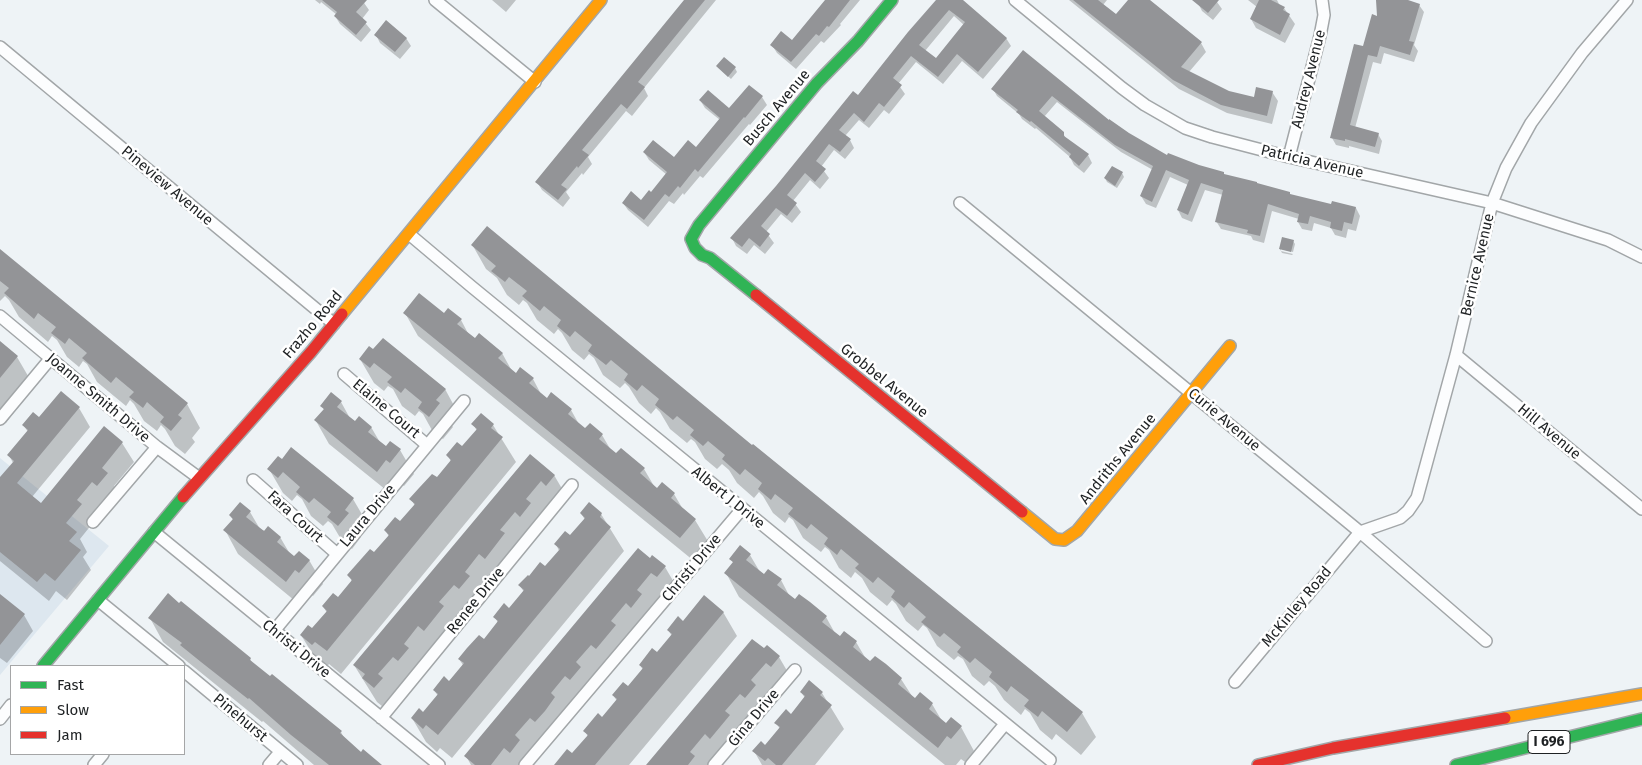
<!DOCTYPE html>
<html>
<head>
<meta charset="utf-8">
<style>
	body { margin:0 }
	#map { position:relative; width:1642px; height:765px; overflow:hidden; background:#eef3f6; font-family:"Fira Sans",sans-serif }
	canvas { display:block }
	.legend { position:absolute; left:10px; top:665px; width:175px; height:90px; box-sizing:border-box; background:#fff; border:1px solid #a5a6a7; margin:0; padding:6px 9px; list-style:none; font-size:15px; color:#1e2123 }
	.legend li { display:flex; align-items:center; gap:10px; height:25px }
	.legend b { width:25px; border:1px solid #a5a6a7 }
</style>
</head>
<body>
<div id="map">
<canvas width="1642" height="765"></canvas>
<ul class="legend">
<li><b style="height:6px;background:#30b455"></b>Fast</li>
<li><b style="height:6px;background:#ff9f0a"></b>Slow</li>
<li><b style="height:6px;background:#e5322d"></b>Jam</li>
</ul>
</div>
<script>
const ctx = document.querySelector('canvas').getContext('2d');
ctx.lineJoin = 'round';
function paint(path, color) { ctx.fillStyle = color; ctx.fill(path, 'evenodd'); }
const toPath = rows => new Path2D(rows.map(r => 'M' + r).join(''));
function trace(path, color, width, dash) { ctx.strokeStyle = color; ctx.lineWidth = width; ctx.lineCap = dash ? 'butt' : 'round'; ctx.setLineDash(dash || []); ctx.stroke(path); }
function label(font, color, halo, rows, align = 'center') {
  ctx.font = font + ' "Fira Sans",sans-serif'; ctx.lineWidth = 5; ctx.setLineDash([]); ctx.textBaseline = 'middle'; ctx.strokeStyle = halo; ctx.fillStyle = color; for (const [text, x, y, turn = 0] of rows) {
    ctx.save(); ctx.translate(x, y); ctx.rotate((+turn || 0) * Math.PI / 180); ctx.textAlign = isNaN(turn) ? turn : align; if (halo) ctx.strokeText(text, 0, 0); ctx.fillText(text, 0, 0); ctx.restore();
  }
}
paint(toPath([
	[0,458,109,546,0,675]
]), '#dde7ef');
paint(toPath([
	[315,0,362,0,369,10,362,19,371,30,361,42,340,24,335,16,337,15,321,2,320,4],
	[492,0,516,0,506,12],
	[685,0,716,0,644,88,648,96,632,116,626,111,588,157,592,164,583,175,582,173,566,192,570,198,563,207,542,190,537,182],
	[828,0,860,0,840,24,841,25,824,43,821,41,796,69,777,53,772,45,792,42],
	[938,0,962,0,1006,38,1011,46,983,79,962,61,943,84,916,62,898,84,905,94,889,114,884,110,869,128,859,120,845,136,850,140,854,148,845,159,834,150,821,167,829,178,820,189,810,180,793,201,801,212,792,223,781,214,766,232,774,243,765,254,754,245,747,254,736,246,732,238,858,97],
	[954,16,964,25,936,60,925,51],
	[1069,0,1107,0,1103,5,1116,16,1129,0,1146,0,1201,43,1206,52,1189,72,1228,92,1255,98,1272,92,1278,101,1272,124,1227,113,1179,89],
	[1200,0,1215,0,1217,2,1222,9,1213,20,1202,11,1198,3],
	[1248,0,1277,0,1280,6,1284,8,1295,24,1285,43,1256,28,1251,19,1257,7],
	[1378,0,1403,0,1419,5,1424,12,1414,45,1418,51,1414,62,1384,53,1381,64,1373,62,1355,128,1378,134,1382,141,1379,154,1349,146,1349,148,1336,145,1332,138,1364,48,1379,18],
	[376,35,406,38,411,46,400,59,380,43],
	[1023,51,1109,122,1168,157,1290,195,1332,206,1356,208,1360,216,1356,231,1348,229,1346,238,1335,235,1331,228,1314,223,1312,231,1302,229,1298,222,1299,219,1272,211,1264,243,1253,240,1251,236,1221,229,1216,221,1223,195,1205,190,1192,222,1182,218,1178,210,1188,185,1170,177,1156,208,1146,204,1141,196,1153,170,1121,152,1057,102,1044,117,1063,133,1066,139,1088,155,1092,163,1084,173,1074,165,1070,157,1036,128,1035,129,1022,119,1019,114,997,96,993,89],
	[717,66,735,68,737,72,731,79],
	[749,86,762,97,767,105,750,125,749,124,703,178,700,176,684,195,683,193,674,204,669,201,648,227,628,210,623,203,641,201,652,193,667,175,649,160,644,152,674,159,696,148,720,120,705,108,700,100,730,110],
	[1122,173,1124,177,1117,188,1107,182,1105,178],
	[1293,241,1295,244,1293,252,1281,249,1281,251,1280,249],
	[473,246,752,447,1082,713,1096,737,1081,755,1056,734,1052,740,1040,730,1030,713,1025,709,1021,715,1004,700,995,686,989,681,984,686,972,676,963,659,958,656,954,660,937,646,927,628,923,625,918,631,906,621,896,604,892,600,887,606,870,592,862,578,855,572,851,578,839,568,829,550,825,547,821,552,803,538,793,520,789,517,785,523,773,513,763,496,759,492,754,498,737,483,729,470,722,464,717,469,705,459,695,442,691,439,687,443,670,429,660,412,656,408,651,414,639,403,629,387,625,383,620,388,603,375,594,358,589,354,584,360,572,350,562,333,558,329,554,334,537,320,527,303,523,300,519,305,507,295,497,278,486,269],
	[0,251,187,404,200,428,192,438,195,442,185,454,175,446,165,429,161,425,157,431,144,421,134,404,130,400,126,406,97,382,87,364,83,361,79,367,67,357,57,340,52,336,48,342,19,317,9,300,5,296,0,301],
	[1281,251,1293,254,1292,255,1282,253],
	[405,313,444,315,461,320,470,337,502,353,512,371,516,374,533,379,542,396,547,399,571,410,580,426,586,430,602,435,612,452,644,469,654,486,658,489,662,484,674,494,684,511,695,520,709,543,694,561,418,336],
	[0,343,17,357,31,381,11,405,15,411,6,423,0,419],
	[369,348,445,389,458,413,450,423,453,427,443,439,433,432,423,414,419,411,415,416,402,406,393,389,388,386,384,391,374,383,360,359],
	[341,402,351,420,371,427,381,444,386,448,390,442,400,450,414,474,404,486,400,483,391,494,329,444,316,421,324,410,322,406],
	[79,408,90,427,32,497,41,504,104,428,122,443,134,462,114,486,118,493,108,505,103,500,88,518,92,524,80,539,87,552,83,557,91,570,67,600,56,591,49,601,0,561,0,479,13,463,9,455,28,432,24,426,39,419],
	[481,415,493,425,516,462,341,674,329,664,326,668,315,658,301,635,312,630,327,613,323,606,338,599,352,582,349,575,375,554,389,537,386,531,400,523,415,506,411,499,437,479,451,462,448,455,463,448,477,431,473,424],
	[292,449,353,499,367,523,359,533,361,537,352,549,342,541,332,524,328,521,323,526,311,516,302,499,297,495,292,501,283,493,269,469,282,461],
	[530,455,554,475,568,499,560,509,555,504,388,711,377,702,354,665],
	[250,512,260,529,280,537,290,554,295,558,309,560,323,584,313,596,309,593,300,605,238,554,225,530,233,520,230,515],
	[581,513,601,514,624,551,452,758,440,748,437,752,426,742,412,718,423,714,438,696,434,690,449,682,463,665,459,659,484,640,498,623,495,617,510,610,524,592,520,586,545,568,559,551,556,544,571,537,585,520],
	[750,555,760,572,764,576,781,580,790,597,826,617,836,635,840,638,844,632,856,642,866,659,901,679,912,696,915,700,932,704,942,721,946,725,961,727,974,751,965,762,961,759,956,765,945,765,739,597,726,573,734,564,731,559],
	[650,560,665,567,679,591,549,745,544,741,530,758,533,765,471,765,466,756],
	[0,595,24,615,33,631,7,663,0,658],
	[723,612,737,636,629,765,560,765,572,755,588,737,585,731,602,719,617,701,613,695,628,688,643,670,640,665,657,653,672,636,668,630],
	[150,618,250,659,253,664,341,732,345,740,362,753,380,765,314,765,263,721,262,722,163,642],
	[767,647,779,657,793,681,765,703,769,709,759,721,754,716,743,739,724,762,719,757,713,765,648,765],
	[801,692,822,693,844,729,815,765,762,765,754,751,765,746,780,729,776,723,791,715,805,698]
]), '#0003');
paint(toPath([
	[322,0,367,0,356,12,367,22,356,35,334,16,337,12],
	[684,0,705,0,638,82,645,87,627,109,621,104,582,150,589,155,578,168,577,166,561,185,567,189,558,200,535,182],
	[825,0,850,0,829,27,827,26,819,36,816,34,791,62,770,45,781,31,792,40],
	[936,0,963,0,1007,38,978,72,957,54,938,77,911,56,893,78,902,85,884,107,879,103,864,122,854,113,839,130,851,139,840,152,829,144,816,161,826,169,815,182,805,173,787,195,797,203,787,216,776,208,761,226,770,234,760,247,749,238,742,247,730,238,776,186,853,91,858,95,908,32],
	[949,10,965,22,936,58,919,45],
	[1073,0,1098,0,1116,14,1128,0,1150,0,1202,42,1181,67,1229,91,1254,97,1256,87,1273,91,1267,116,1221,105,1173,80],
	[1192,0,1219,0,1208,13],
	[1259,0,1271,0,1285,7,1283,10,1290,14,1280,35,1250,19],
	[1376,0,1408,0,1420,4,1409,41,1414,42,1410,55,1380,46,1377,57,1368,55,1350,125,1379,133,1375,147,1345,139,1345,141,1330,138,1354,44,1363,46,1372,14,1377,16],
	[386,20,407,38,395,52,374,35],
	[1023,50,1109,120,1109,119,1129,133,1167,155,1168,153,1199,165,1224,172,1224,174,1257,182,1257,183,1290,192,1290,194,1331,204,1332,201,1356,207,1352,224,1344,222,1342,231,1330,228,1331,222,1310,216,1308,224,1297,222,1299,214,1268,204,1260,236,1247,233,1248,230,1215,222,1223,190,1201,183,1188,215,1177,210,1189,180,1166,170,1152,202,1140,196,1153,166,1115,145,1052,96,1039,111,1064,132,1064,136,1089,154,1079,166,1069,157,1071,154,1031,121,1030,122,1016,112,1018,110,991,89],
	[724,57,736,67,728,77,716,66],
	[749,85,763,96,745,118,744,117,698,172,695,169,680,188,678,186,669,197,665,194,644,220,622,203,631,191,641,200,649,190,651,192,667,172,643,152,653,140,674,157,688,140,696,147,720,118,699,100,708,90,729,108],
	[1112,166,1123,172,1115,186,1104,178],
	[487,226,752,445,753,444,1083,712,1067,732,1042,711,1038,717,1024,706,1029,700,1011,686,1007,692,989,677,992,672,975,658,970,663,957,652,961,647,944,633,940,637,921,622,926,617,909,602,904,608,891,597,895,591,878,577,873,583,855,568,859,564,841,549,837,555,824,544,828,538,811,524,807,529,788,514,793,508,775,494,771,500,758,489,762,483,745,469,740,475,722,459,725,455,708,441,703,446,690,435,694,430,677,416,673,420,655,405,659,399,642,385,637,391,624,380,628,374,611,360,606,365,588,351,592,345,575,331,570,337,557,326,561,320,544,306,540,311,522,296,527,291,509,277,505,282,491,271,496,266,471,245],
	[1282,237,1294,240,1291,252,1279,249],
	[0,249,188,403,178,415,182,418,171,431,160,422,164,417,147,402,143,408,129,397,134,392,116,377,111,383,82,358,87,353,69,338,65,344,51,333,56,327,38,313,34,319,4,293,9,288,0,281],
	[419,293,444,313,448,308,462,319,457,324,475,338,479,333,503,353,498,358,516,373,520,367,534,378,529,383,547,398,551,392,572,409,568,414,585,428,590,423,603,434,599,439,616,453,621,448,645,468,640,473,657,488,662,482,675,493,671,498,696,519,680,538,403,313],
	[383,338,446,389,436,400,440,403,429,417,418,408,422,402,405,388,401,393,387,382,392,377,374,363,370,368,359,359,369,346,373,349],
	[0,341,18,356,0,378],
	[61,391,80,407,17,483,41,503,104,426,123,442,102,468,108,473,97,486,92,482,77,500,82,504,66,523,77,532,69,541,81,550,55,581,45,573,37,582,0,552,0,477,14,461,7,455,28,430,22,425,33,412,39,417],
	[331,392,342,401,337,407,355,421,359,416,372,427,368,432,386,446,390,441,401,449,390,463,386,460,377,472,314,420,324,409,320,406],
	[481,413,494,424,491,428,503,437,327,651,315,642,312,645,300,635,308,625,312,628,327,611,322,606,333,593,338,597,352,580,347,575,370,549,374,552,389,535,384,530,395,517,400,521,415,504,409,499,419,488,432,474,437,477,451,460,446,455,457,442,462,446,477,429,471,424],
	[291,447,354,498,345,510,349,513,338,526,327,517,331,512,314,498,309,503,296,492,300,487,283,472,278,478,267,469,278,456,282,459],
	[530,454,555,475,546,486,541,481,526,499,531,503,520,517,515,512,500,530,505,533,485,559,479,554,465,572,470,576,459,589,454,585,439,602,444,606,424,631,418,626,404,644,409,648,398,661,393,657,378,674,383,678,374,688,362,678,365,674,353,665],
	[240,502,251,511,246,517,264,531,268,526,281,537,277,542,294,556,299,551,310,560,299,573,295,570,286,582,223,530,233,519,229,515],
	[589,502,602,513,600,517,611,527,438,735,426,725,423,729,411,718,419,708,423,712,438,694,433,690,444,676,449,681,464,663,458,659,467,648,479,635,484,639,498,621,493,617,504,603,509,608,524,590,518,585,528,575,529,576,540,562,545,566,560,549,554,544,565,531,570,535,585,518,580,513],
	[740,545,751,554,746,560,764,574,768,569,782,579,777,585,795,599,799,594,810,602,827,616,822,622,840,636,844,631,857,641,853,647,870,661,875,656,886,664,902,678,898,684,915,698,920,692,933,703,929,709,946,723,951,717,962,726,951,739,947,736,938,748,724,573,733,562,729,559],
	[638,548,650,558,652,555,666,566,657,577,651,573,637,590,642,594,631,608,626,603,611,621,616,625,596,649,591,645,576,662,581,667,570,680,565,676,551,693,555,697,545,711,535,722,530,718,515,735,520,740,510,753,504,748,491,765,475,765,464,756],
	[168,593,179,603,181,601,251,658,250,660,270,676,272,674,342,731,340,733,361,752,363,749,382,765,329,765,291,735,249,698,248,699,201,662,180,645,182,643,148,618],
	[0,594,25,614,0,645],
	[704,595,724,612,595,765,554,765,567,749,572,753,588,735,583,731,598,713,602,717,617,699,612,695,623,682,628,686,643,668,639,665,652,648,657,652,672,634,667,630,678,616,683,621],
	[752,639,764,648,767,645,780,656,771,667,766,663,751,680,756,685,745,698,740,694,725,711,730,715,710,739,705,734,690,752,695,756,688,765,646,765],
	[809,680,823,692,820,695,832,705,782,765,776,765,768,758,765,761,752,751,761,741,765,745,780,727,774,723,786,709,791,714,805,696,800,692]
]), '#939497');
const street = toPath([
	[435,0,535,82],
	[1015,0,1122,88,1145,105,1185,128,1212,137,1289,157,1492,203,1608,240,1642,257],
	[0,47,334,324],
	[1289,157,1320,36,1324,15,1322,0],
	[960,203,1360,532,1486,641],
	[409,234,472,287,1050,760],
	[0,316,157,447,199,478],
	[1456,355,1642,509],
	[344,374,427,445],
	[0,419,50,359],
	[253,480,337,554],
	[93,522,157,447],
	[154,532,439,765],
	[98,600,179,666],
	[274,631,464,401],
	[184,671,297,765],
	[1235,682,1360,532,1400,518,1408,511,1417,498,1456,355,1492,203,1506,168,1531,123,1582,53,1627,0],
	[381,718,572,485],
	[0,719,11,705],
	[94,765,103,754],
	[269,765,280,752],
	[525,765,742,509],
	[714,765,795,670],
	[971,765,1005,724]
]);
const fast = toPath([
	[756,295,710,258,702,255,695,248,691,239,699,225,817,83,858,41,892,0],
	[43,666,183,497],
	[1456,765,1642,719]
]);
const slow = toPath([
	[342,314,601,0],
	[1022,512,1055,539,1064,540,1077,531,1230,346],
	[1505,718,1642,694]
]);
const jam = toPath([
	[756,295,1022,512],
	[183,497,311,352,342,314],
	[1258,765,1333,748,1505,718]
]);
trace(street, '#a2a6a8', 14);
trace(fast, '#a2a6a8', 14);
trace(slow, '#a2a6a8', 14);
trace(jam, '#a2a6a8', 14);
trace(street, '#fcfdfe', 11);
trace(fast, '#30b455', 11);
trace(slow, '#ff9f0a', 11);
trace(jam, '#e5322d', 11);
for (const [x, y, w] of [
	[1549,742,42]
]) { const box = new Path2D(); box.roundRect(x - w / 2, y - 11.5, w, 23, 4); ctx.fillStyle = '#fff'; ctx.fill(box); trace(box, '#1e2123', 1); }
label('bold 14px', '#1e2123', null, [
	["I 696",1549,742]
]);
label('15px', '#1e2123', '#fff', [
	["Audrey Avenue",1309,79,-76],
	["Busch Avenue",777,108,-50],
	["Patricia Avenue",1312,162,13],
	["Pineview Avenue",167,186,40],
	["Bernice Avenue",1478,265,-77],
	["Frazho Road",313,325,-50],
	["Grobbel Avenue",884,381,39],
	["Joanne Smith Drive",98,398,40],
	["Elaine Court",386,409,40],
	["Curie Avenue",1224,420,40],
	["Hill Avenue",1549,432,40],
	["Andriths Avenue",1118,459,-51],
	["Albert J Drive",728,498,39],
	["Laura Drive",368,516,-50],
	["Fara Court",295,517,42],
	["Christi Drive",692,568,-50],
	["Renee Drive",476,601,-51],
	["McKinley Road",1297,607,-50],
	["Christi Drive",296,649,39],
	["Pinehurst",240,718,40],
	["Gina Drive",754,718,-50]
]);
</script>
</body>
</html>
